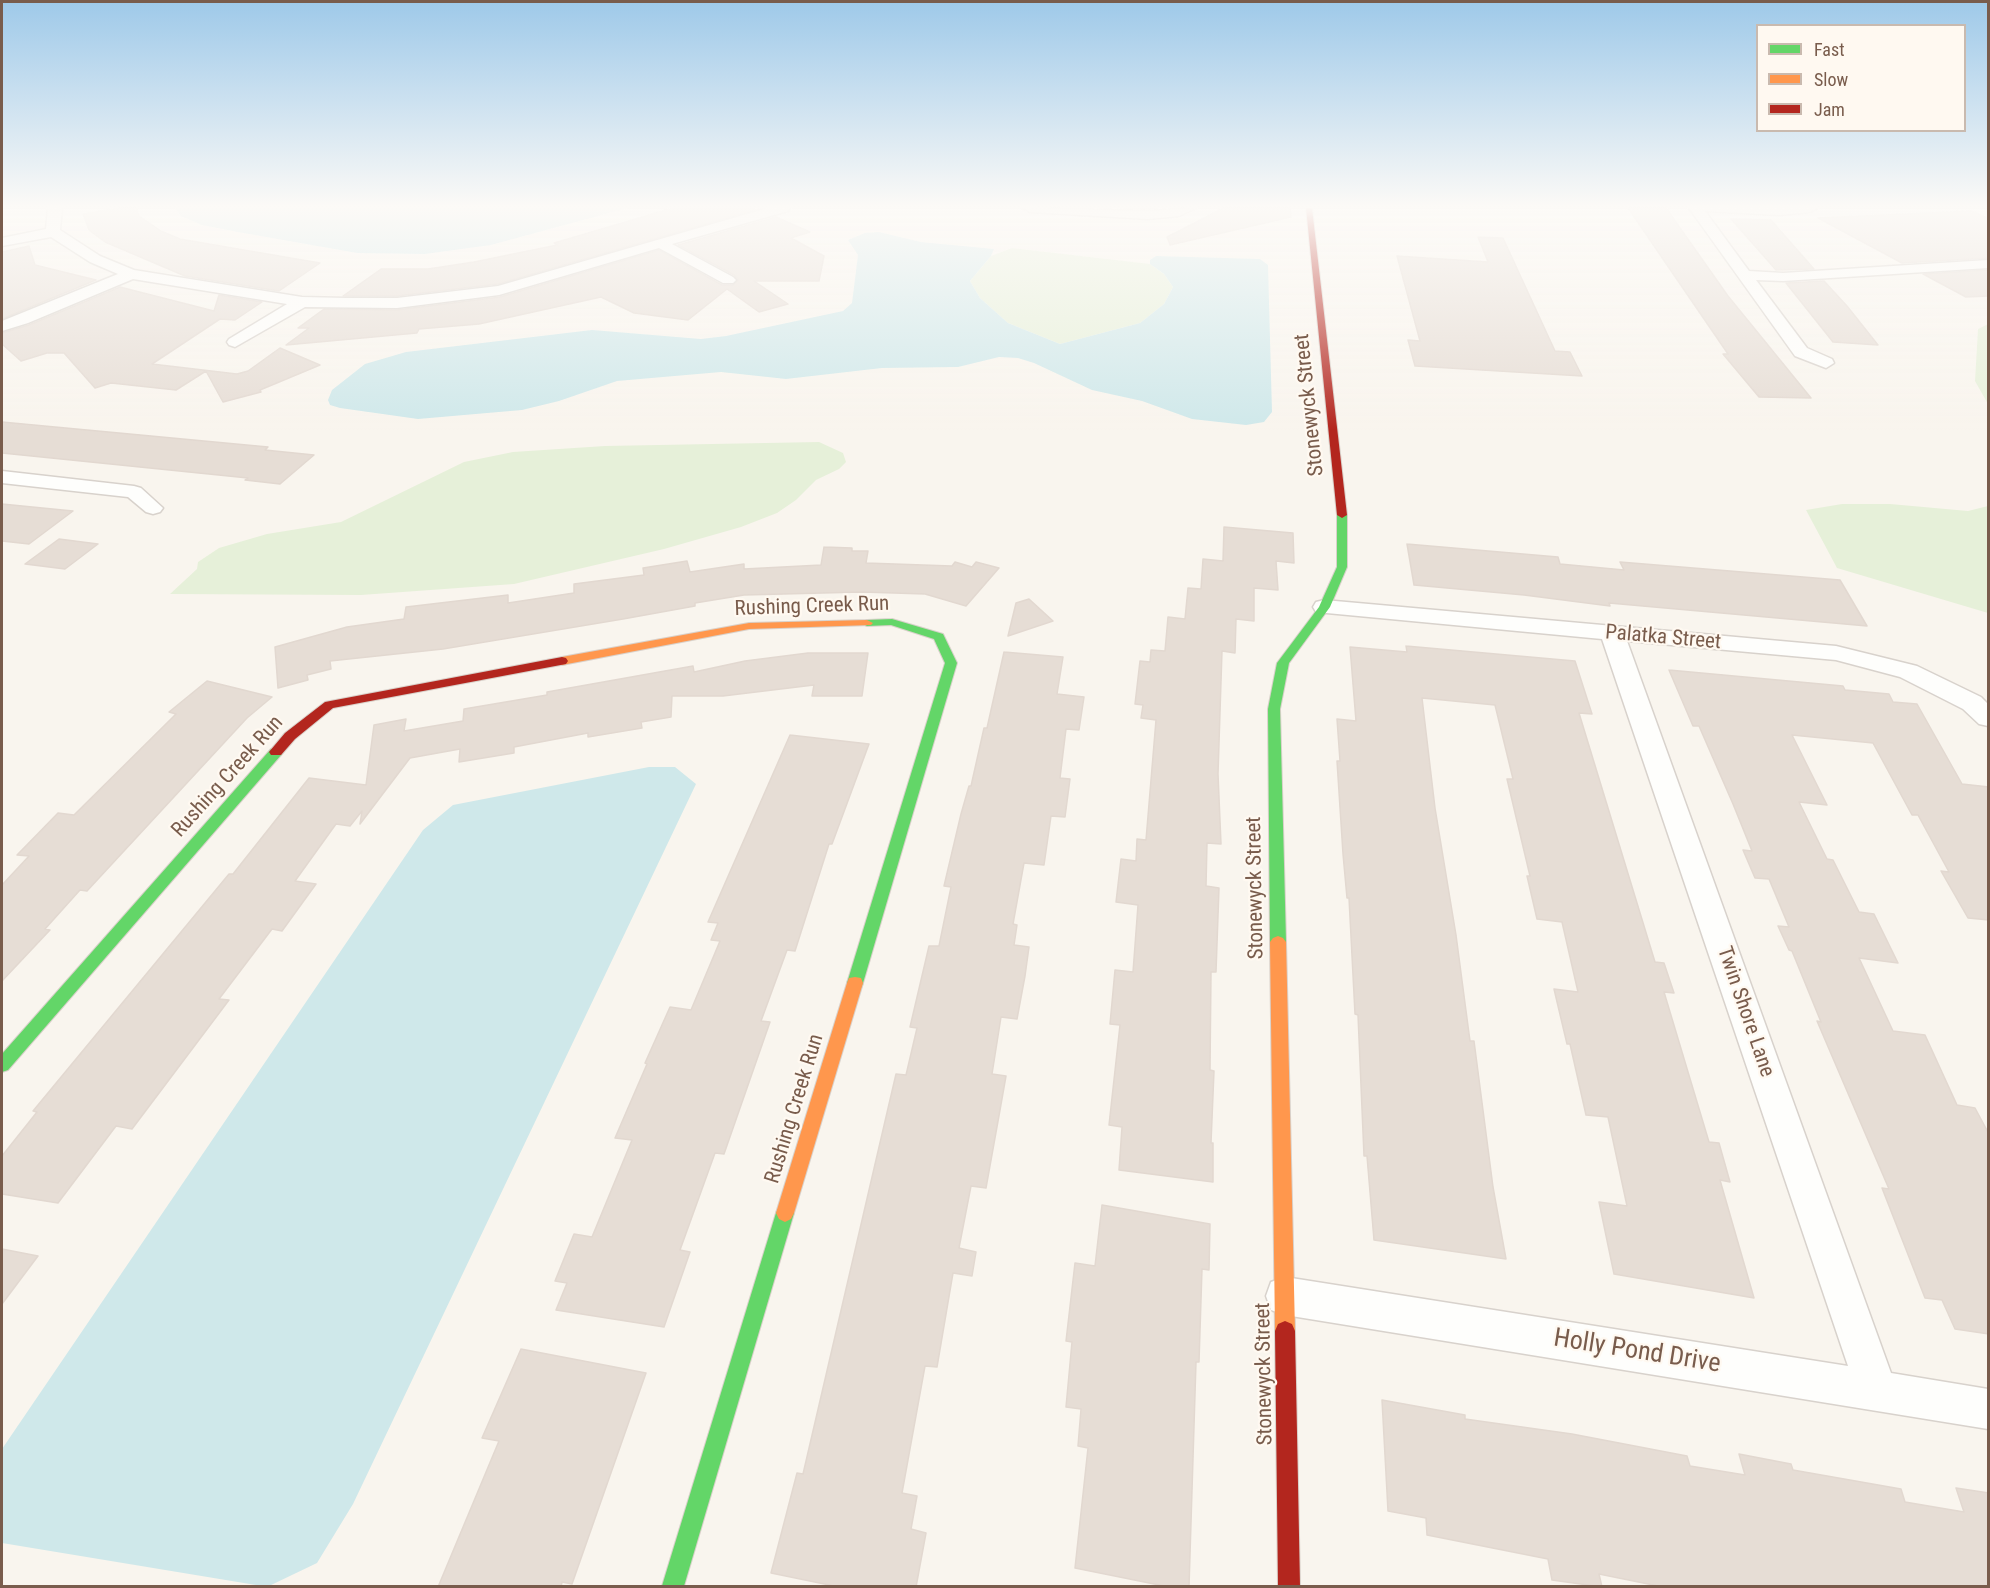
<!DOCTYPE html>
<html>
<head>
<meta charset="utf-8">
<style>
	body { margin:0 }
	#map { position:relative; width:1990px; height:1588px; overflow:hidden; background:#f9f5ee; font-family:"Roboto Condensed",sans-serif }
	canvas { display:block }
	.frame { position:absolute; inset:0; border:3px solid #795c4c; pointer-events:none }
	.legend { position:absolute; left:1756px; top:24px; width:210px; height:108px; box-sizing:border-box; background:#fff9f1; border:2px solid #c9baaf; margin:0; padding:8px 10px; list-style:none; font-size:18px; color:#795c4c }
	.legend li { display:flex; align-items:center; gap:12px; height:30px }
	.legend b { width:30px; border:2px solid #c9baaf }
</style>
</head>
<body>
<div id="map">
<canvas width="1990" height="1588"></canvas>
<div class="frame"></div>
<ul class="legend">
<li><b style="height:8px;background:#63d668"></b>Fast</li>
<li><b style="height:8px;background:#ff974d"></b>Slow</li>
<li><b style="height:8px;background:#b3261e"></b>Jam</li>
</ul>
</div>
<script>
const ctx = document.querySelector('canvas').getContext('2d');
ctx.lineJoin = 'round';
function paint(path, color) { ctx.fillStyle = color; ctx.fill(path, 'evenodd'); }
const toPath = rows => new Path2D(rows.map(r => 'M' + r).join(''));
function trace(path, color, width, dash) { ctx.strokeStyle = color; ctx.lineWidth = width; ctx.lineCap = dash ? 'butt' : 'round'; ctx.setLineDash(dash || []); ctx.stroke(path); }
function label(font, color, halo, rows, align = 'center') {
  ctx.font = font + ' "Roboto Condensed",sans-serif'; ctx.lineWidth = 4.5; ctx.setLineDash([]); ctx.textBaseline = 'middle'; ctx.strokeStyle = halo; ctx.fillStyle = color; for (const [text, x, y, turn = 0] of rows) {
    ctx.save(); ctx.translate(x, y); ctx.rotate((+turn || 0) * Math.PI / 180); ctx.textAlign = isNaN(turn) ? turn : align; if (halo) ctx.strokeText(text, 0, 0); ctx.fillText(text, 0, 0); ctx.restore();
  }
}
paint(toPath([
	[1012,248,1150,264,1164,274,1173,287,1164,304,1140,323,1060,344,1008,323,980,298,970,281,991,256],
	[1988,324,1988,404,1975,381,1978,329],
	[819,442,843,453,846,462,839,469,816,480,796,500,777,513,741,527,664,549,514,584,361,595,170,594,197,569,198,562,219,548,267,534,341,522,464,462,513,452,605,446],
	[1842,504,1890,504,1968,511,1988,506,1988,613,1837,568,1806,510]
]), '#e6f0d9');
paint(toPath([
	[175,208,627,208,491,245,425,254,357,253,238,232,202,225,181,216],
	[879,232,921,242,994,249,991,256,970,281,980,298,1008,323,1060,344,1140,323,1164,304,1173,287,1164,274,1150,264,1150,260,1156,256,1260,259,1268,265,1272,412,1264,422,1246,425,1192,419,1142,401,1092,390,1034,363,1018,358,999,357,958,367,882,368,786,379,721,372,617,381,559,401,522,410,418,419,340,408,330,405,328,400,332,390,365,364,406,352,592,330,701,339,726,336,843,311,852,303,858,255,848,240,865,233],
	[649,767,675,767,696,784,353,1504,317,1563,269,1586,262,1586,2,1543,2,1449,423,830,453,805]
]), '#cfe8ea');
const building = toPath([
	[119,208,136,208,139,216,161,231,180,239,320,263,279,291,185,276,105,242,89,230,83,214,119,208],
	[673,208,758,209,498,284,397,296,343,296,381,269,428,269,474,262,557,245,554,243,673,208],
	[1224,208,1290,208,1291,217,1170,245,1167,237,1224,208],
	[1628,208,1666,208,1728,296,1811,398,1759,397,1723,354,1728,354,1628,208],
	[1972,211,1989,219,1989,258,1902,263,1818,218,1972,211],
	[776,217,810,232,791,238,824,256,819,281,754,281,788,304,759,312,727,289,688,320,634,313,601,297,479,324,419,329,417,333,286,345,309,328,298,328,324,309,397,310,500,297,659,250,722,285,733,285,738,280,734,275,678,245,776,217],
	[1731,219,1771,220,1814,269,1776,270,1731,219],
	[1478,237,1503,238,1555,351,1570,352,1582,376,1415,366,1408,340,1420,341,1397,256,1488,262,1478,237],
	[29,246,35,265,96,280,2,319,2,252,29,246],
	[1989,270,1989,296,1966,297,1923,274,1989,270],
	[1824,281,1847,306,1878,345,1833,342,1786,283,1824,281],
	[120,287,214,311,219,295,262,302,235,320,220,319,152,364,237,374,248,371,280,348,320,365,260,390,261,392,223,402,206,371,176,390,111,383,95,388,64,353,47,353,21,361,2,344,2,333,29,325,120,287],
	[2,422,268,447,265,450,314,455,280,484,245,480,248,478,2,453,2,422],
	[2,504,73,511,29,544,2,541,2,504],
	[1224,527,1293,533,1294,563,1276,561,1278,590,1254,588,1254,621,1236,619,1235,653,1222,651,1218,774,1221,844,1207,843,1206,886,1219,888,1216,972,1211,972,1210,1070,1214,1071,1211,1143,1213,1143,1213,1182,1119,1170,1122,1127,1109,1125,1120,1025,1110,1024,1115,970,1133,972,1138,905,1116,902,1121,859,1136,861,1137,839,1146,840,1156,720,1141,718,1143,705,1135,704,1140,661,1150,662,1151,650,1165,651,1168,617,1185,619,1188,588,1201,589,1203,559,1223,561,1224,527],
	[59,539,98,544,65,569,25,564,59,539],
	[1407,544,1558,557,1560,564,1624,570,1620,562,1840,580,1867,626,1609,603,1610,606,1524,595,1414,585,1407,544],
	[824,547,852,548,852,551,868,551,866,563,952,566,955,562,972,567,976,562,999,568,966,606,925,594,862,592,744,595,695,603,695,606,623,619,443,649,330,661,331,669,307,675,308,680,278,688,275,647,347,627,404,619,406,607,508,595,508,603,574,593,574,584,644,575,643,568,687,561,690,572,744,564,744,569,821,565,824,547],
	[1029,599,1053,621,1008,636,1016,603,1029,599],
	[1406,646,1575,661,1592,714,1579,713,1655,962,1664,963,1674,993,1664,992,1709,1142,1719,1143,1730,1182,1720,1180,1754,1298,1614,1274,1599,1202,1627,1206,1608,1117,1586,1115,1570,1044,1567,1044,1554,989,1578,992,1562,922,1537,919,1527,876,1530,876,1507,779,1513,779,1495,705,1422,698,1435,808,1456,935,1470,1041,1474,1041,1493,1187,1506,1259,1374,1240,1367,1156,1364,1156,1358,1015,1355,1014,1349,898,1347,898,1343,854,1337,761,1340,761,1337,719,1356,721,1350,647,1407,652,1406,646],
	[1004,652,1063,657,1057,694,1084,697,1079,730,1066,729,1060,778,1070,779,1065,817,1051,816,1044,865,1024,863,1013,924,1017,925,1014,945,1029,947,1025,976,1017,1019,1001,1017,992,1074,1006,1076,1000,1110,986,1188,971,1186,959,1248,976,1252,972,1276,953,1273,937,1367,925,1366,902,1493,917,1496,911,1529,926,1533,916,1587,839,1587,771,1573,797,1473,803,1474,896,1074,906,1075,917,1028,910,1027,929,946,939,946,951,887,944,886,961,814,969,786,971,786,984,728,987,728,1004,652],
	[808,653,868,653,862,696,812,696,814,685,723,696,672,696,671,717,641,722,642,728,588,737,588,733,514,747,514,753,459,762,460,749,410,758,360,824,362,811,350,826,336,824,295,881,316,884,282,931,272,929,219,999,229,1000,132,1129,116,1126,58,1203,2,1194,2,1156,37,1112,33,1111,229,874,233,874,309,778,366,785,374,725,406,719,404,731,463,721,464,709,547,695,547,692,693,666,694,672,745,661,808,653],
	[1669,670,1843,686,1845,690,1889,694,1893,702,1917,704,1962,784,1989,787,1989,920,1968,918,1941,871,1949,872,1918,815,1912,815,1873,743,1792,735,1827,805,1799,802,1827,859,1833,860,1859,912,1874,914,1898,963,1859,958,1893,1031,1925,1035,1957,1105,1975,1108,1989,1134,1989,1334,1955,1329,1942,1300,1925,1298,1882,1188,1889,1189,1817,1021,1821,1022,1792,951,1789,950,1778,926,1789,927,1769,879,1755,878,1743,850,1752,851,1733,804,1699,726,1693,726,1669,670],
	[207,681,272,697,247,718,87,891,80,890,45,929,50,930,2,981,2,885,29,856,17,855,58,813,74,815,176,714,169,712,207,681],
	[790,735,869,744,832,844,829,844,795,951,787,950,761,1021,770,1022,724,1154,715,1153,680,1250,690,1252,664,1327,556,1310,567,1283,555,1281,574,1234,592,1237,632,1140,615,1138,647,1064,645,1063,670,1007,691,1010,720,941,711,940,718,923,708,922,790,735],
	[1102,1205,1210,1224,1209,1270,1202,1269,1199,1362,1196,1362,1189,1587,1169,1587,1075,1568,1088,1448,1078,1446,1081,1409,1066,1407,1072,1342,1066,1341,1075,1263,1095,1266,1102,1205],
	[2,1249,38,1256,2,1304,2,1249],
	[521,1349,646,1373,572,1584,562,1582,561,1587,438,1587,499,1441,482,1438,521,1349],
	[1382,1400,1465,1415,1465,1419,1572,1434,1687,1456,1690,1466,1745,1475,1739,1454,1791,1464,1793,1470,1901,1489,1905,1502,1964,1512,1956,1488,1989,1493,1989,1587,1663,1587,1599,1574,1602,1587,1552,1580,1548,1559,1427,1535,1426,1518,1388,1511,1382,1400]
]);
paint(building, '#e6ddd5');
trace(building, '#e2d8d0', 1.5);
const street = toPath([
	[48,208,62,208,60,230,100,256,134,270,302,297,346,298,397,298,498,286,768,208,790,208,788,211,672,244,733,277,736,280,733,283,723,283,659,248,499,295,397,308,305,307,235,347,229,345,227,342,229,339,287,304,133,279,28,323,2,331,2,321,118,274,90,262,51,237,2,246,2,238,46,229,48,208],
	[1023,208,1148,211,1196,208,1179,216,1148,219,1030,212,1023,208],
	[1689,208,1817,208,1810,212,1779,215,1705,211,1749,271,1783,273,1988,260,1988,268,1783,281,1756,280,1807,348,1832,359,1834,363,1826,368,1795,356,1689,208],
	[2,471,134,486,141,488,163,508,160,512,153,514,146,512,128,497,2,483,2,471],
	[1324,600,1836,646,1917,666,1981,697,1988,704,1988,726,1979,724,1963,709,1900,677,1836,660,1627,641,1891,1373,1988,1389,1988,1429,1285,1315,1271,1310,1266,1296,1271,1282,1285,1277,1848,1366,1602,639,1316,612,1313,607,1316,602,1324,600]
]);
const fast = toPath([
	[1342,512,1347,515,1347,567,1330,607,1289,663,1280,709,1286,942,1283,946,1278,948,1273,946,1270,942,1268,709,1277,663,1319,607,1337,567,1337,515,1342,512],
	[892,619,943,634,957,663,863,983,861,988,855,989,849,988,847,983,945,663,934,639,891,625,867,626,861,623,867,620,892,619],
	[276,748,281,749,283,752,281,755,8,1070,2,1072,2,1054,271,749,276,748],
	[785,1204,791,1207,794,1213,684,1586,662,1586,776,1213,779,1207,785,1204]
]);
const slow = toPath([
	[867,620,873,623,871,625,749,629,562,665,556,661,562,657,749,623,867,620],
	[1278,936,1283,938,1286,942,1295,1331,1292,1338,1285,1341,1278,1338,1275,1331,1270,942,1273,938,1278,936],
	[855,977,861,978,863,983,794,1213,791,1219,785,1222,779,1219,776,1213,847,983,849,978,855,977]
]);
const jam = toPath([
	[1306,208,1312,208,1347,515,1342,518,1337,515,1306,208],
	[562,657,566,658,568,661,566,664,333,708,295,739,281,755,271,755,269,752,285,733,325,702,562,657],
	[1285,1321,1292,1324,1295,1331,1300,1586,1278,1586,1275,1331,1278,1324,1285,1321]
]);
trace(street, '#d8d2cc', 3);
trace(fast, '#d9d1ca', 2);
trace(slow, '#d9d1ca', 2);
trace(jam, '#d9d1ca', 2);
paint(street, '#fefefc');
paint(fast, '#63d668');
paint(slow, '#ff974d');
paint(jam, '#b3261e');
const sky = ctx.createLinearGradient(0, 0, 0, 430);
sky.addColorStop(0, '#9ec9e9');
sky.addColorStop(0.48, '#fcfaf7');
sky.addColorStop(1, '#fcfaf700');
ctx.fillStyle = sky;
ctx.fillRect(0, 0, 1990, 430);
label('21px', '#795c4c', '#fff9f1', [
	["Stonewyck Street",1310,405,-96],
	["Rushing Creek Run",812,607,-2],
	["Palatka Street",1663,638,5],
	["Rushing Creek Run",228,777,-48],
	["Stonewyck Street",1256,888,-91],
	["Twin Shore Lane",1745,1012,71],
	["Rushing Creek Run",795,1109,-73],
	["Stonewyck Street",1265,1374,-91]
]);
label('26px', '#795c4c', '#fff9f1', [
	["Holly Pond Drive",1637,1352,9]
]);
</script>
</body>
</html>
